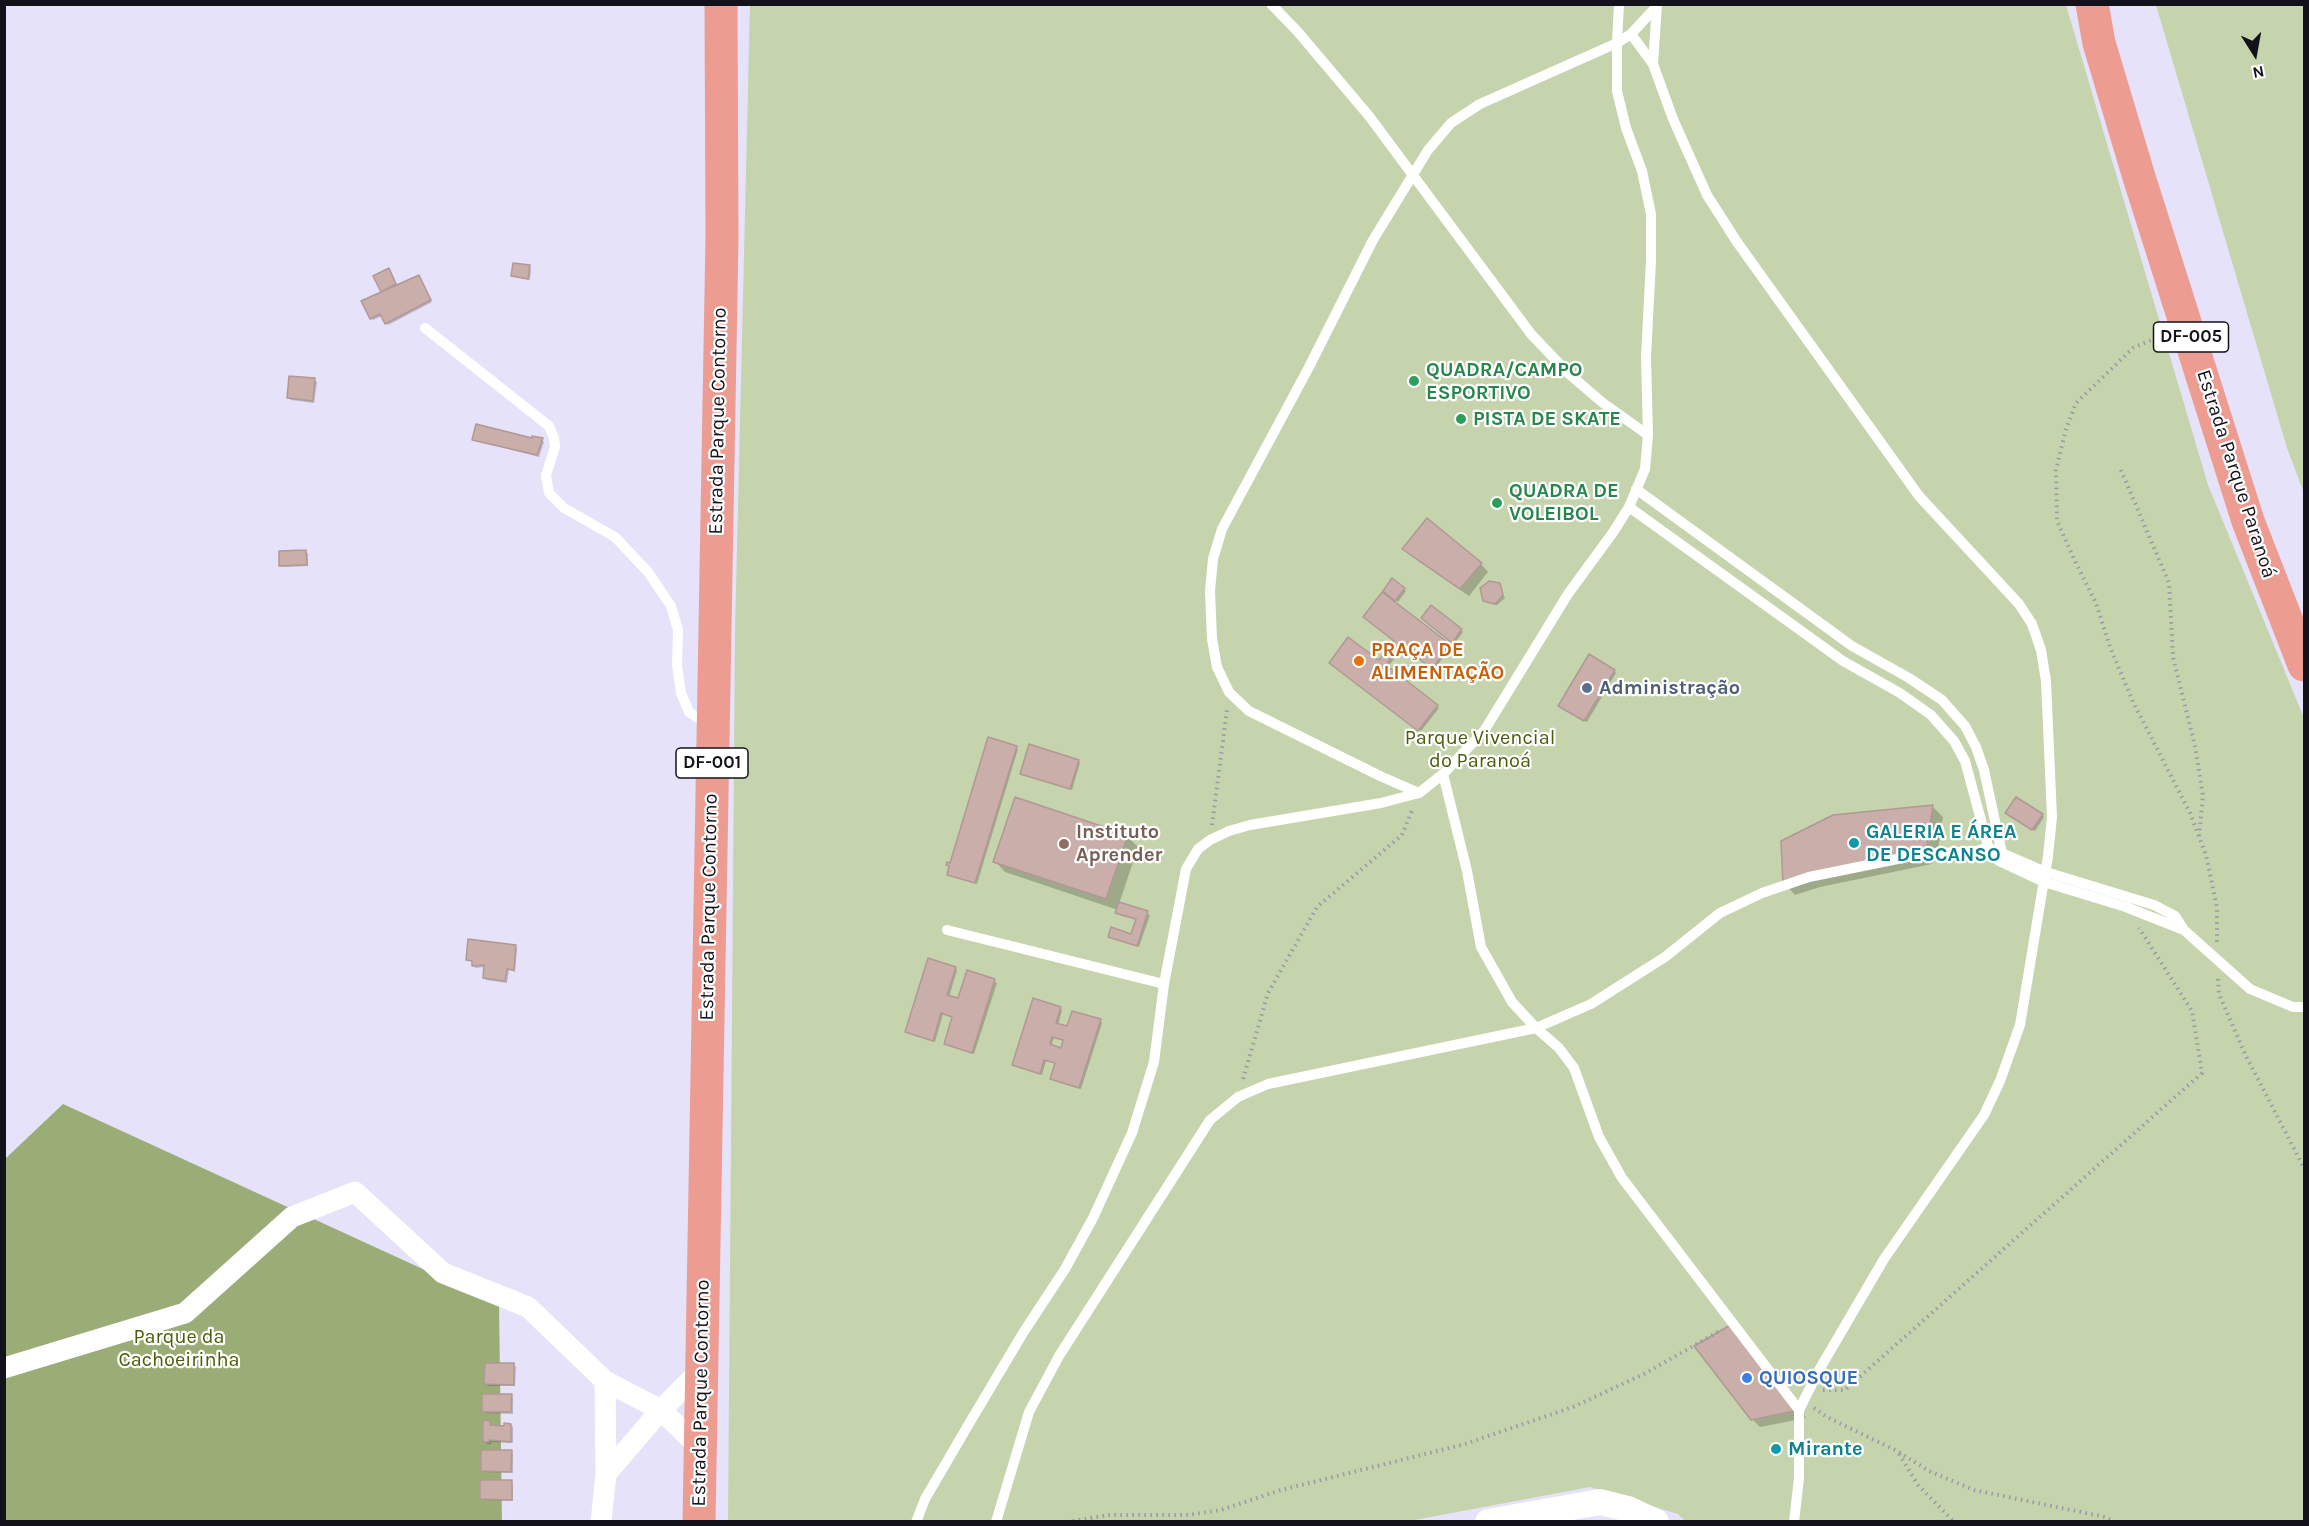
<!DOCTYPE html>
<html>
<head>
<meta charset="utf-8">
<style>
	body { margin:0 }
	#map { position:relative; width:2309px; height:1526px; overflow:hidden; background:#e5e2f9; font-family:Karla,sans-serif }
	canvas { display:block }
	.frame { position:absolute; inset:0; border:6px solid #13121a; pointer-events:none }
	.north { position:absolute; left:2225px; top:24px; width:60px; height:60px; -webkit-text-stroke:4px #fff; paint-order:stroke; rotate:169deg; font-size:16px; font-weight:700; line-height:24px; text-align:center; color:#13121a }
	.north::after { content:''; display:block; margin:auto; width:21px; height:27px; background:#13121a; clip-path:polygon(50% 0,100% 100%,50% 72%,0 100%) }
</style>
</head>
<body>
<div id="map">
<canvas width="2309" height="1526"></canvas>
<div class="frame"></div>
<div class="north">N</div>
</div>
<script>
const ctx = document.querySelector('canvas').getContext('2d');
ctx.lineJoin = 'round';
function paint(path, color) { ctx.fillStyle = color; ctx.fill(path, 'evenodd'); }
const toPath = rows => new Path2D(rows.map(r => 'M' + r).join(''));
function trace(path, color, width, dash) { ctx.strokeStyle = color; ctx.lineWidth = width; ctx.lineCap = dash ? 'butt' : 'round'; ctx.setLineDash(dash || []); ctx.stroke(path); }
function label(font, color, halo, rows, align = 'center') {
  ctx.font = font + ' Karla,sans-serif'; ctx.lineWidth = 4.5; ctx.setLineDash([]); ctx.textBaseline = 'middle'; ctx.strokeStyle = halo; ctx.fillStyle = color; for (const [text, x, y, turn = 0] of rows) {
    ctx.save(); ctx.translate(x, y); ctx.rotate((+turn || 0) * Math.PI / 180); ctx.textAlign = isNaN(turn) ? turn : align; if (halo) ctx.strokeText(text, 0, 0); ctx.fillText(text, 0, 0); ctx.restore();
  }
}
paint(toPath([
	[750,5,2066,5,2208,485,2304,718,2304,1521,1685,1521,1678,1514,1590,1487,1404,1522,728,1522,735,632],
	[2156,5,2304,5,2304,493,2287,448]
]), '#c5d4ac');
paint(toPath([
	[63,1104,499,1304,502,1521,5,1522,5,1159]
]), '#9aad77');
paint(toPath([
	[529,267,531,269,530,280,512,276],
	[391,272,397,285,421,279,432,302,388,325,382,316,373,320,371,318,383,292,375,277],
	[314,380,317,382,314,403,291,400,288,398],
	[474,440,542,440,544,442,539,457],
	[1404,548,1481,564,1488,572,1469,596,1411,556],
	[306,552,308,554,308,566,283,567,281,565],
	[1393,580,1406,591,1398,602,1385,591],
	[1499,585,1505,598,1497,605,1487,603,1484,600],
	[1382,594,1451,647,1434,670,1404,646,1387,668,1439,708,1421,731,1333,664,1379,662,1395,641],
	[1423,618,1461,630,1463,632,1454,644],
	[1614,671,1616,673,1587,722,1562,708],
	[1016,747,1018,749,977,884,951,876,948,874],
	[1078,761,1080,763,1072,790,1022,773],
	[1932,806,1943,817,1937,856,1932,864,1820,887,1795,895,1785,884],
	[2009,815,2042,815,2044,817,2035,831],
	[1127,836,1138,847,1119,904,1150,915,1139,947,1110,936,1132,936,1137,920,1119,915,1118,910,1005,872,995,861],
	[515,947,517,949,515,972,509,970,507,983,486,980,484,978,485,967,475,968,474,962,467,960],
	[955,968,957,970,949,997,959,1000,994,981,997,983,974,1054,946,1044,954,1018,943,1014,935,1042,906,1031],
	[1060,1008,1062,1010,1058,1025,1068,1028,1100,1021,1102,1023,1081,1089,1052,1079,1057,1064,1046,1061,1042,1075,1014,1065],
	[1054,1038,1064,1041,1062,1050,1051,1046],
	[1742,1332,1806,1418,1760,1427,1752,1419],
	[514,1365,516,1367,515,1386,488,1386,486,1384],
	[511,1396,513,1398,513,1414,485,1413,483,1411],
	[489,1422,491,1427,506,1427,511,1425,513,1427,513,1443,491,1442,491,1444,487,1444,485,1441],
	[511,1452,513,1454,513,1473,486,1472,484,1470],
	[511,1482,513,1484,513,1501,484,1500,482,1498]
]), '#0003');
const building = toPath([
	[513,263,530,265,528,279,511,276,513,263],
	[389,268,396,284,381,292,373,276,389,268],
	[419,275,431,300,385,324,380,314,370,319,361,301,419,275],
	[289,376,315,378,313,401,287,398,289,376],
	[476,424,532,438,532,436,543,438,537,455,472,440,476,424],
	[1427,518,1482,563,1460,589,1402,549,1427,518],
	[306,550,307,565,279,566,279,551,306,550],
	[1392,578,1405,588,1395,601,1383,591,1392,578],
	[1489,581,1500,583,1503,595,1495,604,1483,601,1480,588,1489,581],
	[1382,592,1450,644,1432,669,1401,645,1386,665,1438,705,1418,731,1329,663,1348,637,1379,660,1394,641,1363,617,1382,592],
	[1431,605,1462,629,1452,643,1421,618,1431,605],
	[1589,654,1615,670,1584,721,1558,706,1589,654],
	[988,737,1017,746,975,883,947,875,949,866,946,865,947,862,950,863,988,737],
	[1029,744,1079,760,1070,789,1020,774,1029,744],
	[1015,797,1128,835,1106,899,993,862,1015,797],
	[2016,797,2043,814,2032,830,2005,813,2016,797],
	[1933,805,1927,845,1922,854,1783,885,1781,841,1833,815,1933,805],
	[1119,902,1148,911,1137,946,1108,937,1111,927,1131,934,1136,919,1115,913,1119,902],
	[468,939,516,945,514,970,507,969,505,981,483,978,484,965,472,966,472,961,466,960,468,939],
	[928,958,956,967,947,995,958,998,967,970,995,979,972,1053,944,1044,952,1017,941,1013,933,1041,905,1032,928,958],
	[1033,998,1061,1007,1056,1023,1067,1026,1072,1011,1101,1019,1079,1088,1050,1079,1055,1063,1044,1060,1040,1074,1012,1065,1033,998],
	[1052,1037,1063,1040,1061,1048,1050,1044,1052,1037],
	[1734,1323,1799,1410,1751,1420,1694,1346,1734,1323],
	[485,1363,514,1363,514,1385,484,1384,485,1363],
	[482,1394,512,1394,511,1412,482,1412,482,1394],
	[483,1420,490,1421,490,1425,504,1426,504,1423,511,1424,511,1442,489,1440,489,1442,483,1442,483,1420],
	[481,1450,512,1450,511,1472,481,1471,481,1450],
	[480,1480,512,1480,512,1500,480,1499,480,1480]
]);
paint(building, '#c9aeaa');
trace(building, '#b29894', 1.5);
trace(toPath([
	[2156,338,2133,348,2076,403,2066,429,2056,470,2057,521,2075,561,2096,603,2110,647,2133,702,2190,813,2206,855,2217,908,2217,942],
	[2121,470,2169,583,2173,657,2195,746,2203,796,2199,837],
	[1212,825,1227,710],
	[2218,979,2219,994,2246,1056,2304,1168],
	[1243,1079,1268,993,1317,907,1402,835,1413,808],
	[1823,1390,1845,1390,2202,1073,2192,1011,2139,928],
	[1814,1408,1827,1417,1897,1451,1929,1471,1974,1490,2105,1517,2114,1522],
	[1899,1454,1918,1485,1954,1522],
	[1067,1522,1108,1515,1188,1515,1221,1510,1281,1490,1465,1444,1573,1407,1646,1373,1721,1330]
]), '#9a98a9', 4, [1.5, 4.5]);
trace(toPath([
	[1271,4,1298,32,1369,116,1531,334,1569,374,1603,403,1648,435],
	[1657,4,1653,64,1673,119,1707,195,1737,242,1919,496,2019,604,2032,624,2041,650,2046,681,2052,817,2048,856,2020,1025,2000,1081,1984,1115,1884,1259,1819,1370,1799,1410],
	[1631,34,1653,64],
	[425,328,549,426,554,438,555,447,546,475,549,493,564,508,615,537,648,572,671,606,678,630,677,665,681,693,689,712,707,724],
	[1636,489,1852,646,1909,678,1942,700,1965,726,1976,747,1984,770,2004,863],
	[1629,507,1843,661,1900,693,1931,715,1954,741,1965,761,1991,857],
	[1443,774,1467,871,1481,947,1512,1002,1536,1028,1559,1048,1574,1068,1599,1137,1622,1178,1799,1410,1799,1478,1794,1522],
	[1419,793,1380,776,1249,711,1229,692,1217,667,1212,639,1210,591,1213,559,1222,529,1309,367,1373,240,1428,150,1451,123,1480,104,1617,43,1631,34,1657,6],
	[1999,861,2044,882,2126,907,2184,930],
	[947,930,1164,984],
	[916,1522,925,1499,970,1422,1023,1333,1065,1269,1093,1218,1132,1133,1154,1062,1164,984,1186,869,1198,849,1210,840,1229,831,1250,825,1381,803,1419,793,1443,774,1484,731,1568,594,1614,531,1629,507,1645,469,1648,435,1646,357,1651,261,1651,214,1642,171,1626,128,1617,91,1617,43,1619,4],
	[996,1522,1029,1412,1059,1356,1210,1120,1238,1097,1268,1084,1536,1028,1591,1004,1665,957,1720,913,1762,893,1809,877,1922,854,1977,851,1988,847,2046,872,2154,905,2175,916,2184,930,2250,989,2293,1007,2304,1007]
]), '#fff', 10);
trace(toPath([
	[4,1368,185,1313,292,1217,355,1192,443,1273,528,1307,605,1381,661,1410,700,1448],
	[606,1474,661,1410,701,1370],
	[601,1522,606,1474,605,1381]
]), '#fff', 21);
trace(toPath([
	[1488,1522,1600,1502,1628,1509,1656,1522]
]), '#fff', 26);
trace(toPath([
	[2092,4,2099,43,2139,177,2248,521,2304,665],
	[699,1522,722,237,721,4]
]), '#ec9c91', 33);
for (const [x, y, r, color] of [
	[1414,381,6,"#2e9e5b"],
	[1461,419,6,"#2e9e5b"],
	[1497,503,6,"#2e9e5b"],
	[1359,661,6,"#e8710a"],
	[1587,688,6,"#5c6f8a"],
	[1854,843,6,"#0f9aa8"],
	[1064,844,6,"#8d6e63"],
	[1747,1378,6,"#3f7fe0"],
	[1776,1449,6,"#0f9aa8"]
]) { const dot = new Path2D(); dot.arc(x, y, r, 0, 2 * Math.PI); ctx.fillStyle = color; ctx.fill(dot); trace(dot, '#fff', 2); }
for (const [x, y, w] of [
	[2191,337,75],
	[712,763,72]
]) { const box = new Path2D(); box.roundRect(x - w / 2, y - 15, w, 30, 4.5); ctx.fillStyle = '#fff'; ctx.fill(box); trace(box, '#13121a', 1.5); }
label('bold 18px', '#13121a', null, [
	["DF-005",2191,337],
	["DF-001",712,763]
]);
label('bold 20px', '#27864d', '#fff', [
	["QUADRA/CAMPO",1426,370],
	["ESPORTIVO",1426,393],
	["PISTA DE SKATE",1473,419],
	["QUADRA DE",1509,491],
	["VOLEIBOL",1509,514]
], 'left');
label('20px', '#13121a', '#fff', [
	["Estrada Parque Contorno",718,421,-89],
	["Estrada Parque Paranoá",2236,474,72],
	["Estrada Parque Contorno",709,907,-89],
	["Estrada Parque Contorno",701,1393,-89]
]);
label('bold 20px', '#c56008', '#fff', [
	["PRAÇA DE",1371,650],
	["ALIMENTAÇÃO",1371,673]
], 'left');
label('bold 20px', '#4e5e75', '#fff', [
	["Administração",1599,688]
], 'left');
label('20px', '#485e09', '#fff', [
	["Parque Vivencial",1480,738],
	["do Paranoá",1480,761],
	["Parque da",179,1337],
	["Cachoeirinha",179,1360]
]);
label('bold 20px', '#785e54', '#fff', [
	["Instituto",1076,832],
	["Aprender",1076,855]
], 'left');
label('bold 20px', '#0d838f', '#fff', [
	["GALERIA E ÁREA",1866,832],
	["DE DESCANSO",1866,855],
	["Mirante",1788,1449]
], 'left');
label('bold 20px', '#366cbe', '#fff', [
	["QUIOSQUE",1759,1378]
], 'left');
</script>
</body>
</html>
